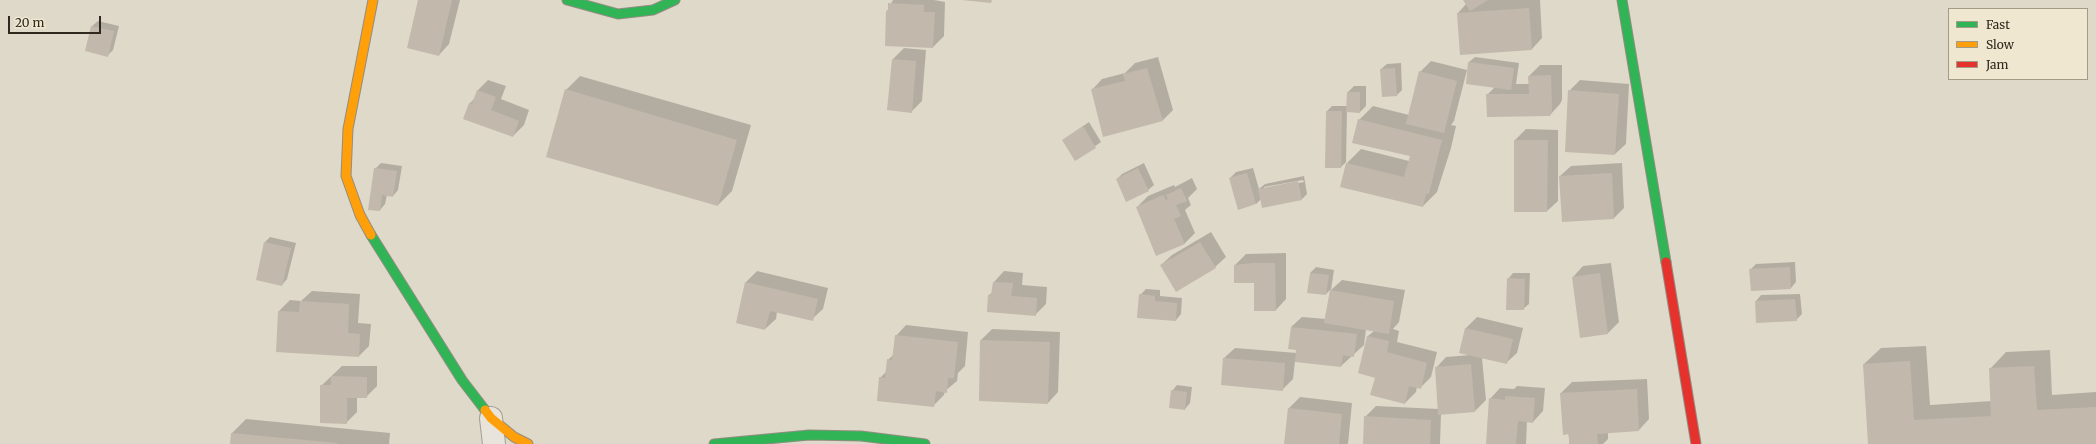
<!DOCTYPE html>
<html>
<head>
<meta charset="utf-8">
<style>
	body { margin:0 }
	#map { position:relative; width:2096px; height:444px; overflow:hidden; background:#dfd9c9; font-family:Merriweather,serif }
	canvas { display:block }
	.legend { position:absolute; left:1948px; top:8px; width:140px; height:72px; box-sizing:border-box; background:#f0e7d0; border:1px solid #a39a88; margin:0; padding:5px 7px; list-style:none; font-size:12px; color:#30271d }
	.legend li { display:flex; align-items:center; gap:8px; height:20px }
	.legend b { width:20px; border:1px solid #a39a88 }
	.scale { position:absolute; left:8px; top:16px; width:93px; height:18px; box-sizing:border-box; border:2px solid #30271d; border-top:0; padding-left:5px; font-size:12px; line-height:14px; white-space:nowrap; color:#30271d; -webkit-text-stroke:3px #f0e7d0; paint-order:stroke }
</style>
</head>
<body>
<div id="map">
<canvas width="2096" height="444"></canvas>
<ul class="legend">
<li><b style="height:5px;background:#30b455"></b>Fast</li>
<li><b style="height:5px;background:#ff9f0a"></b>Slow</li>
<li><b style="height:5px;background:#e5322d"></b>Jam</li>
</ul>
<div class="scale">20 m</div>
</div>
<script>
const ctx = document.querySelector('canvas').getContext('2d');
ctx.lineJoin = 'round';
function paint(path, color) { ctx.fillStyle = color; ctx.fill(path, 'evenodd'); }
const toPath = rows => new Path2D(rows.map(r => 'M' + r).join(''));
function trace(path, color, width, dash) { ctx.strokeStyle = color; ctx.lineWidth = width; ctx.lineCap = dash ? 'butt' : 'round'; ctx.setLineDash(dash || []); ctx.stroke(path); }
paint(toPath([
	[419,0,460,0,449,44,439,55],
	[893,0,934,0,945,2,944,36,933,47,887,11],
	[1464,0,1540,0,1542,38,1532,49,1461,54,1458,13,1466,4],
	[98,21,119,26,113,50,107,56,92,26],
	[904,48,926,50,922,101,911,112,888,109,893,59],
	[1158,57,1173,110,1163,120,1092,90,1102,79,1125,73,1135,63],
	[1475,57,1519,63,1516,84,1529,84,1529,76,1540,65,1562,65,1562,100,1560,104,1550,115,1487,95,1495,87,1469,62],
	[1431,61,1467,70,1454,121,1451,125,1456,126,1451,148,1437,192,1423,206,1347,163,1361,149,1409,161,1411,156,1359,120,1373,106,1409,115,1420,72],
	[1401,63,1402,90,1397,95,1381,69,1387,64],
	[580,76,751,125,732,191,718,205,566,90],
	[488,80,506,86,501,99,529,110,524,125,513,136,465,118,470,103,475,98,478,90],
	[1580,80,1629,84,1626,144,1615,154,1569,91],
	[1354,86,1366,86,1366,106,1360,112,1347,111,1346,162,1341,167,1327,111,1332,106,1348,106,1348,92],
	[1089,122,1101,142,1076,160,1063,140],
	[1526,129,1558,130,1558,201,1547,211,1515,140],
	[381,163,402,166,398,190,393,196,387,195,385,204,380,210,375,169],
	[1144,163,1154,185,1148,190,1117,179,1122,174],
	[1622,163,1624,208,1614,218,1560,176,1571,166],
	[1253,168,1259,189,1265,184,1304,176,1307,194,1302,199,1261,199,1256,204,1230,178,1236,172],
	[1303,180,1304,182,1264,189,1264,187],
	[1192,178,1197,189,1188,198,1191,205,1185,210,1195,233,1184,244,1137,207,1148,196,1174,185,1175,187],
	[1211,232,1226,257,1215,267,1161,265,1172,255],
	[270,237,296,243,287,279,282,285,265,242],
	[1286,253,1286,299,1276,310,1255,282,1235,265,1246,254],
	[1795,262,1796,282,1791,288,1750,270,1756,264],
	[1611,263,1619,322,1608,333,1581,337,1573,277,1583,266],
	[1316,267,1334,270,1331,290,1342,280,1405,290,1399,322,1393,329,1399,331,1397,342,1437,352,1431,377,1420,388,1417,387,1416,392,1405,403,1376,377,1368,336,1374,331,1366,329,1364,345,1341,366,1295,361,1293,379,1282,390,1224,358,1235,348,1297,353,1291,327,1302,317,1326,319,1331,289,1326,294,1310,273],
	[757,271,828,288,823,309,812,319,777,311,776,319,765,329,737,323,746,282],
	[1004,271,1023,273,1022,285,1047,287,1046,304,1036,314,989,295,993,292,994,282],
	[1513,273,1530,273,1529,304,1523,309,1508,279],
	[1146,289,1160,290,1160,296,1182,298,1181,314,1176,320,1140,295],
	[312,291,360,294,358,323,371,324,369,346,359,356,279,311,290,300,301,301],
	[1800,294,1802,314,1796,320,1756,301,1761,295],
	[1477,317,1523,328,1517,353,1506,363,1482,358,1486,400,1475,411,1441,414,1440,444,1364,444,1365,417,1376,406,1439,409,1436,368,1446,357,1470,355,1461,353,1466,328],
	[906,325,968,332,965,366,958,373,957,381,945,391,944,395,933,406,880,378,886,372,888,360,894,354,896,336],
	[992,329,1060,332,1058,392,1048,403,981,340],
	[1926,346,1930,405,1992,401,1990,369,2006,352,2050,350,2052,395,2096,392,2096,444,1869,444,1864,364,1881,348],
	[342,366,377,366,377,386,366,397,357,397,357,412,346,423,321,386],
	[1647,379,1649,419,1639,430,1608,432,1608,439,1603,444,1570,444,1561,393,1572,382],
	[1177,385,1192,387,1190,403,1185,409,1172,391],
	[1517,386,1545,388,1543,411,1533,422,1527,421,1526,444,1487,444,1490,399,1500,388,1514,389],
	[1300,397,1352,403,1348,444,1285,444,1289,408],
	[246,419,390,433,389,444,231,444,232,433]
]), '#0003');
paint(toPath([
	[418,0,452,0,439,56,407,48],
	[962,0,992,0,991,3],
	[1463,0,1488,0,1470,11],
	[888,3,924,5,924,12,935,12,933,48,885,46,886,11,888,11],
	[1529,8,1532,50,1460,55,1457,13],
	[91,26,114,31,108,57,85,51],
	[892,59,916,61,912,113,887,110],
	[1468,62,1514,68,1511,90,1466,84],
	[1147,68,1163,121,1103,137,1091,89,1125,81,1123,74],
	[1395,68,1397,96,1382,97,1380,69],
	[1419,71,1457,81,1444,133,1406,124],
	[1551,75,1552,111,1550,116,1487,117,1486,94,1529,94,1528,76],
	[565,89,737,140,718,206,546,157],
	[477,90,496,97,491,110,519,121,513,137,463,119,469,103,472,104],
	[1568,90,1619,94,1615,155,1565,152],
	[1347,92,1360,92,1360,113,1346,112],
	[1326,111,1342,111,1341,168,1325,168],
	[1358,119,1442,140,1429,194,1426,194,1423,207,1340,187,1346,163,1404,177,1410,156,1352,143],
	[1083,126,1096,148,1075,161,1062,140],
	[1514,140,1548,140,1547,212,1514,212],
	[374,168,397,171,393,197,382,195,380,211,368,210],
	[1138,168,1149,191,1126,202,1116,179],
	[1247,173,1256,204,1238,210,1229,178],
	[1612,173,1614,219,1562,222,1559,176],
	[1298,181,1302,200,1262,208,1258,189],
	[1181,188,1187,201,1176,205,1181,216,1174,219,1185,244,1156,256,1136,207,1163,195,1166,200,1168,199,1166,195],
	[264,242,291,248,282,286,256,280],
	[1200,242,1216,268,1176,292,1160,265],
	[1254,263,1275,263,1276,311,1254,311,1254,283,1234,283,1234,265],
	[1790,267,1791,289,1751,291,1749,269],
	[1310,273,1329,275,1326,295,1307,293],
	[1600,273,1608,334,1580,338,1572,277],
	[1507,278,1525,279,1524,310,1506,310],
	[745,282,818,299,813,321,770,311,765,330,736,323],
	[993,282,1013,283,1011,296,1037,298,1036,316,987,312,988,295,991,295],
	[1330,290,1394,301,1389,334,1324,323],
	[1139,294,1155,296,1155,301,1177,303,1176,321,1137,318],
	[1795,299,1797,321,1756,323,1755,301],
	[300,301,349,304,348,333,360,334,359,357,276,352,278,311,299,312],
	[1291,327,1357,334,1354,357,1343,355,1341,367,1295,362,1296,350,1288,349],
	[1465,328,1513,339,1507,364,1459,353],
	[895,335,958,342,954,378,948,378,947,393,936,391,934,407,877,401,879,377,885,378,887,359,892,360],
	[1367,336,1389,341,1387,352,1427,363,1421,389,1409,386,1405,404,1370,395,1375,378,1358,373],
	[980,340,1050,342,1048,404,979,401],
	[1223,358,1285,363,1283,391,1221,385],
	[1910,361,1914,420,1991,416,1989,368,2034,366,2037,410,2096,407,2096,444,1868,444,1863,364],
	[1471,364,1475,412,1438,415,1435,367],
	[331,376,367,377,367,398,347,398,347,424,320,423,320,385,331,385],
	[1637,389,1639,431,1597,434,1598,444,1569,444,1569,434,1563,435,1560,393],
	[1171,390,1187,392,1185,410,1169,408],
	[1505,396,1535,398,1533,423,1518,421,1516,444,1486,444,1489,398,1505,400],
	[1288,408,1342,414,1339,444,1284,444],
	[1364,416,1431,420,1430,444,1363,444],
	[231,433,337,443,337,444,230,444]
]), '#c2b8ab');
const street = toPath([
	[491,418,494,444]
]);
const fast = toPath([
	[567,0,618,14,653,10,675,0],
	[1622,0,1666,262],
	[371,235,462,380,485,410],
	[714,444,809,435,861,436,925,444]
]);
const slow = toPath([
	[371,235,360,215,346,176,348,129,373,0],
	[485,410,491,418,514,437,528,444]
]);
const jam = toPath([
	[1666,262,1696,444]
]);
trace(street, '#a49e93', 24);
trace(fast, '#938d83', 11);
trace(slow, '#938d83', 11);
trace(jam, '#938d83', 11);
trace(street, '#e8e4db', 22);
trace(fast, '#30b455', 9);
trace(slow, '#ff9f0a', 9);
trace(jam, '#e5322d', 9);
</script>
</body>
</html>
